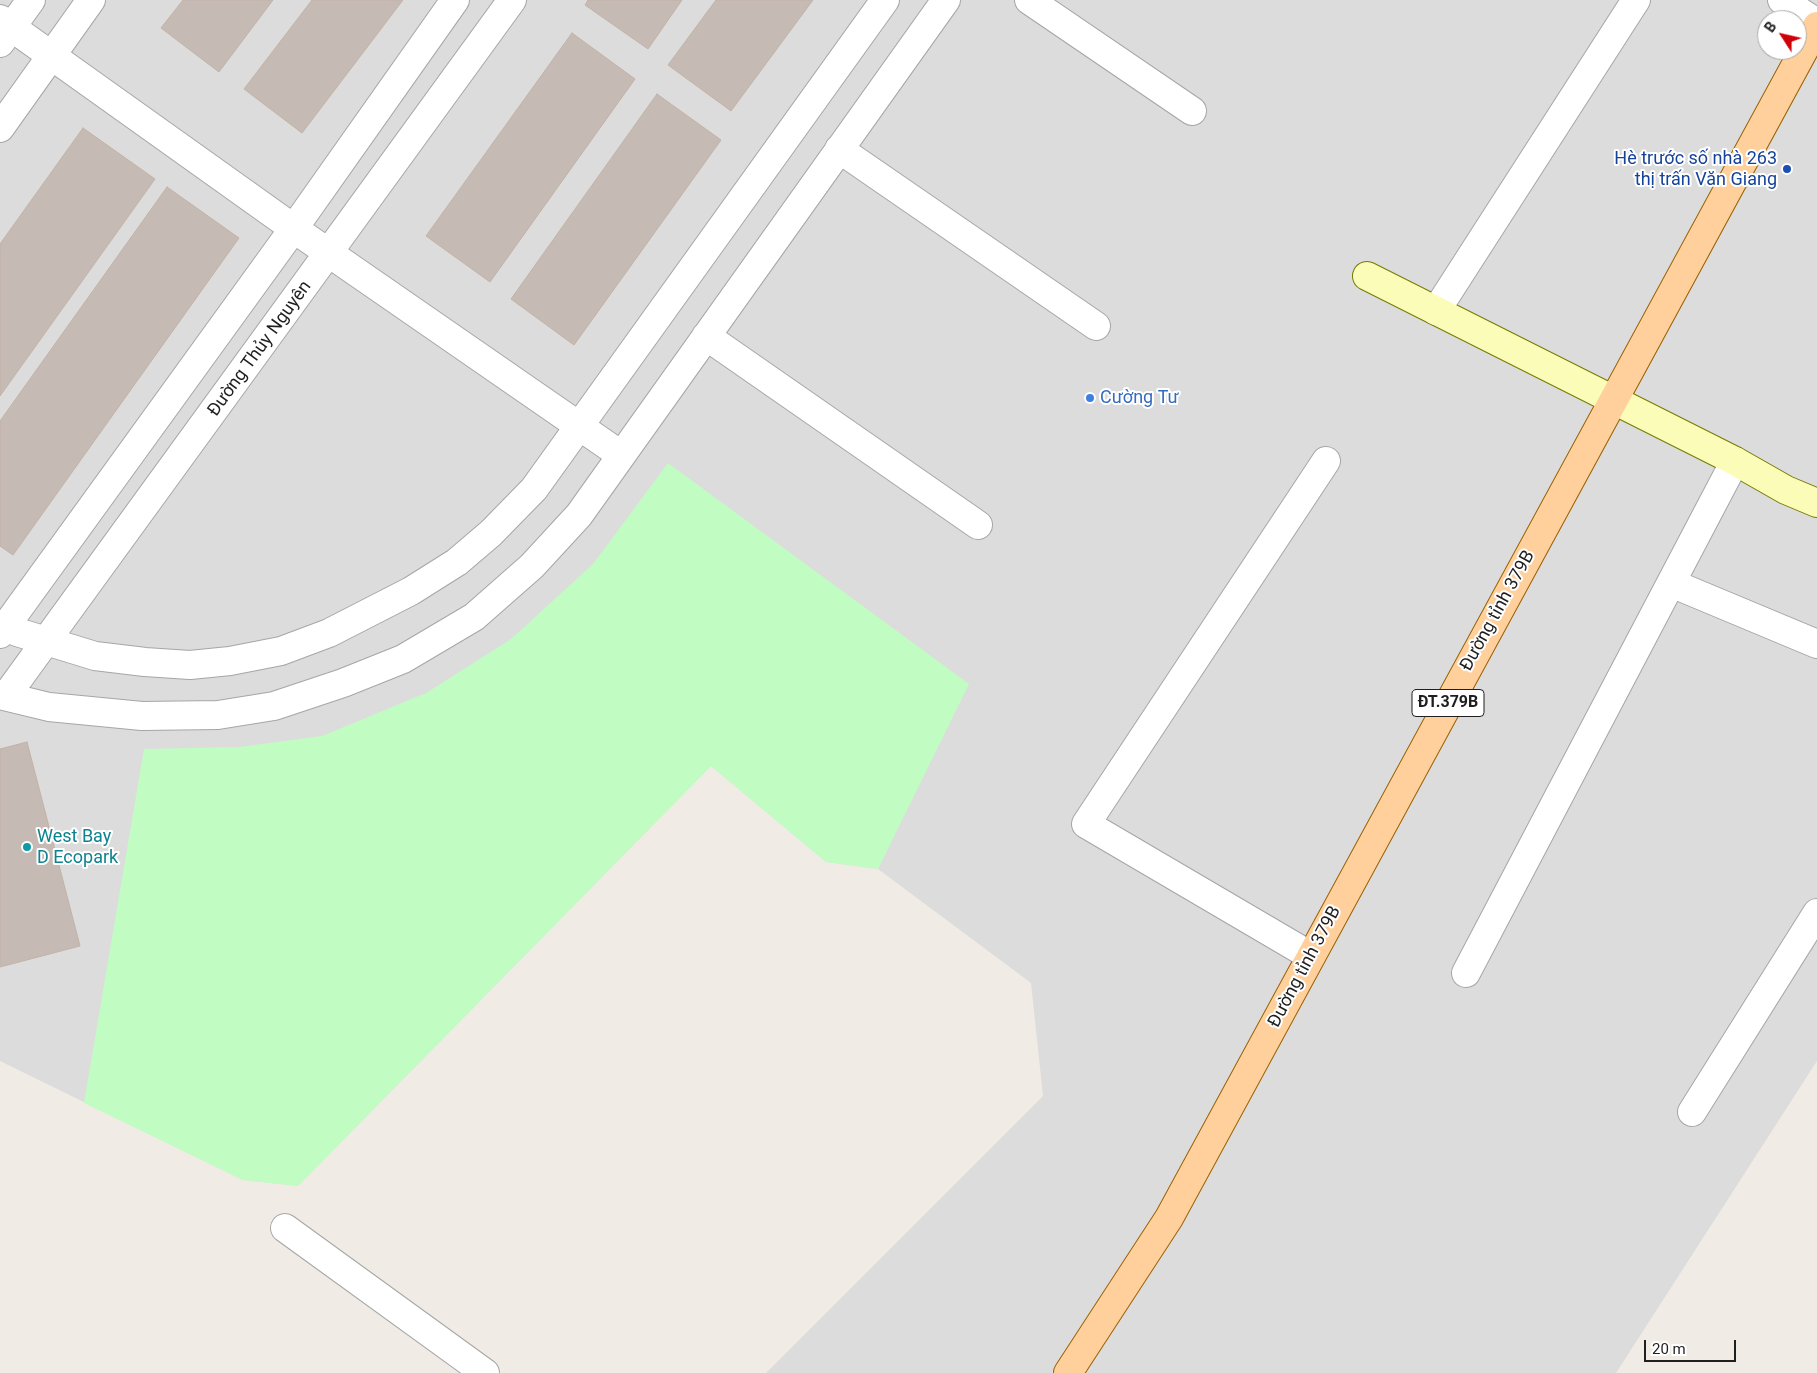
<!DOCTYPE html>
<html>
<head>
<meta charset="utf-8">
<style>
	body { margin:0 }
	#map { position:relative; width:1817px; height:1373px; overflow:hidden; background:#f0ece5; font-family:Roboto,sans-serif }
	canvas { display:block }
	.north { position:absolute; left:1757px; top:10px; width:50px; height:50px; box-sizing:border-box; background:#fff; border:1px solid #a5a5a5; border-radius:50%; rotate:305deg; font-size:14px; font-weight:700; line-height:20px; text-align:center; color:#1f1f1f }
	.north::after { content:''; display:block; margin:auto; width:18px; height:22px; background:#cf0008; clip-path:polygon(50% 0,100% 100%,50% 72%,0 100%) }
	.scale { position:absolute; left:1644px; top:1340px; width:92px; height:22px; box-sizing:border-box; border:2px solid #1f1f1f; border-top:0; padding-left:6px; font-size:15px; line-height:18px; white-space:nowrap; color:#1f1f1f; -webkit-text-stroke:4px #fff; paint-order:stroke }
</style>
</head>
<body>
<div id="map">
<canvas width="1817" height="1373"></canvas>
<div class="north">B</div>
<div class="scale">20 m</div>
</div>
<script>
const ctx = document.querySelector('canvas').getContext('2d');
ctx.lineJoin = 'round';
function paint(path, color) { ctx.fillStyle = color; ctx.fill(path, 'evenodd'); }
const toPath = rows => new Path2D(rows.map(r => 'M' + r).join(''));
function trace(path, color, width, dash) { ctx.strokeStyle = color; ctx.lineWidth = width; ctx.lineCap = dash ? 'butt' : 'round'; ctx.setLineDash(dash || []); ctx.stroke(path); }
function label(font, color, halo, rows, align = 'center') {
  ctx.font = font + ' Roboto,sans-serif'; ctx.lineWidth = 4; ctx.setLineDash([]); ctx.textBaseline = 'middle'; ctx.strokeStyle = halo; ctx.fillStyle = color; for (const [text, x, y, turn = 0] of rows) {
    ctx.save(); ctx.translate(x, y); ctx.rotate((+turn || 0) * Math.PI / 180); ctx.textAlign = isNaN(turn) ? turn : align; if (halo) ctx.strokeText(text, 0, 0); ctx.fillText(text, 0, 0); ctx.restore();
  }
}
paint(toPath([
	[0,0,1817,0,1817,1061,1616,1373,766,1373,1043,1096,1031,983,878,869,826,862,711,766,298,1186,243,1180,0,1061],
	[1767,20,1797,20,1797,50,1767,50]
]), '#dddcdc');
paint(toPath([
	[668,463,969,684,878,869,826,862,711,766,298,1186,243,1180,84,1103,144,749,239,747,322,736,426,693,511,639,593,564]
]), '#c1fcc3');
const building = toPath([
	[183,0,273,0,219,72,161,28,183,0],
	[312,0,403,0,302,133,244,89,312,0],
	[588,0,682,0,648,49,585,5,588,0],
	[716,0,813,0,731,111,668,65,716,0],
	[572,33,635,79,490,282,426,236,572,33],
	[657,94,721,140,574,345,511,299,657,94],
	[83,128,155,179,0,396,0,244,83,128],
	[167,187,239,238,13,555,0,546,0,421,167,187],
	[27,742,80,946,0,967,0,749,27,742]
]);
paint(building, '#c5bbb4');
trace(building, '#c3b2a7', 1);
const street = toPath([
	[1029,0,1192,111],
	[1782,0,1817,23],
	[0,19,300,233,621,455],
	[0,43,31,0],
	[0,128,91,0],
	[839,149,1096,326],
	[1436,311,1636,0],
	[706,336,978,525],
	[1671,583,1817,644],
	[0,625,17,632,95,656,145,662,190,665,230,661,281,651,329,633,411,591,457,562,491,533,534,489,885,0],
	[0,634,294,228,455,0],
	[0,695,49,707,142,716,218,715,274,706,343,683,403,659,474,617,532,566,579,515,946,0],
	[6,696,512,0],
	[1311,956,1086,824,1326,461],
	[1466,973,1735,461],
	[1692,1112,1817,913],
	[285,1228,485,1373]
]);
const secondary = toPath([
	[1367,276,1735,461,1786,490,1817,503]
]);
const primary = toPath([
	[1068,1373,1169,1218,1817,26]
]);
trace(street, '#a6a6a6', 30);
trace(secondary, '#747c00', 30);
trace(primary, '#9b6100', 30);
trace(street, '#fff', 28);
trace(secondary, '#fbfcb7', 28);
trace(primary, '#ffd09c', 28);
for (const [x, y, r, color] of [
	[1787,169,5,"#1a4fb4"],
	[1090,398,5,"#3f7fe0"],
	[27,847,5,"#0f9aa8"]
]) { const dot = new Path2D(); dot.arc(x, y, r, 0, 2 * Math.PI); ctx.fillStyle = color; ctx.fill(dot); trace(dot, '#fff', 2); }
for (const [x, y, w] of [
	[1448,703,72]
]) { const box = new Path2D(); box.roundRect(x - w / 2, y - 13.5, w, 27, 4); ctx.fillStyle = '#fff'; ctx.fill(box); trace(box, '#1f1f1f', 1); }
label('bold 16px', '#1f1f1f', null, [
	["ĐT.379B",1448,703]
]);
label('18px', '#164399', '#fff', [
	["Hè trước số nhà 263",1777,159],
	["thị trấn Văn Giang",1777,180]
], 'right');
label('18px', '#1f1f1f', '#fff', [
	["Đường Thủy Nguyên",260,349,-54],
	["Đường tỉnh 379B",1498,611,-61],
	["Đường tỉnh 379B",1305,967,-62]
]);
label('18px', '#366cbe', '#fff', [
	["Cường Tư",1100,398]
], 'left');
label('18px', '#0d838f', '#fff', [
	["West Bay",37,837],
	["D Ecopark",37,858]
], 'left');
</script>
</body>
</html>
